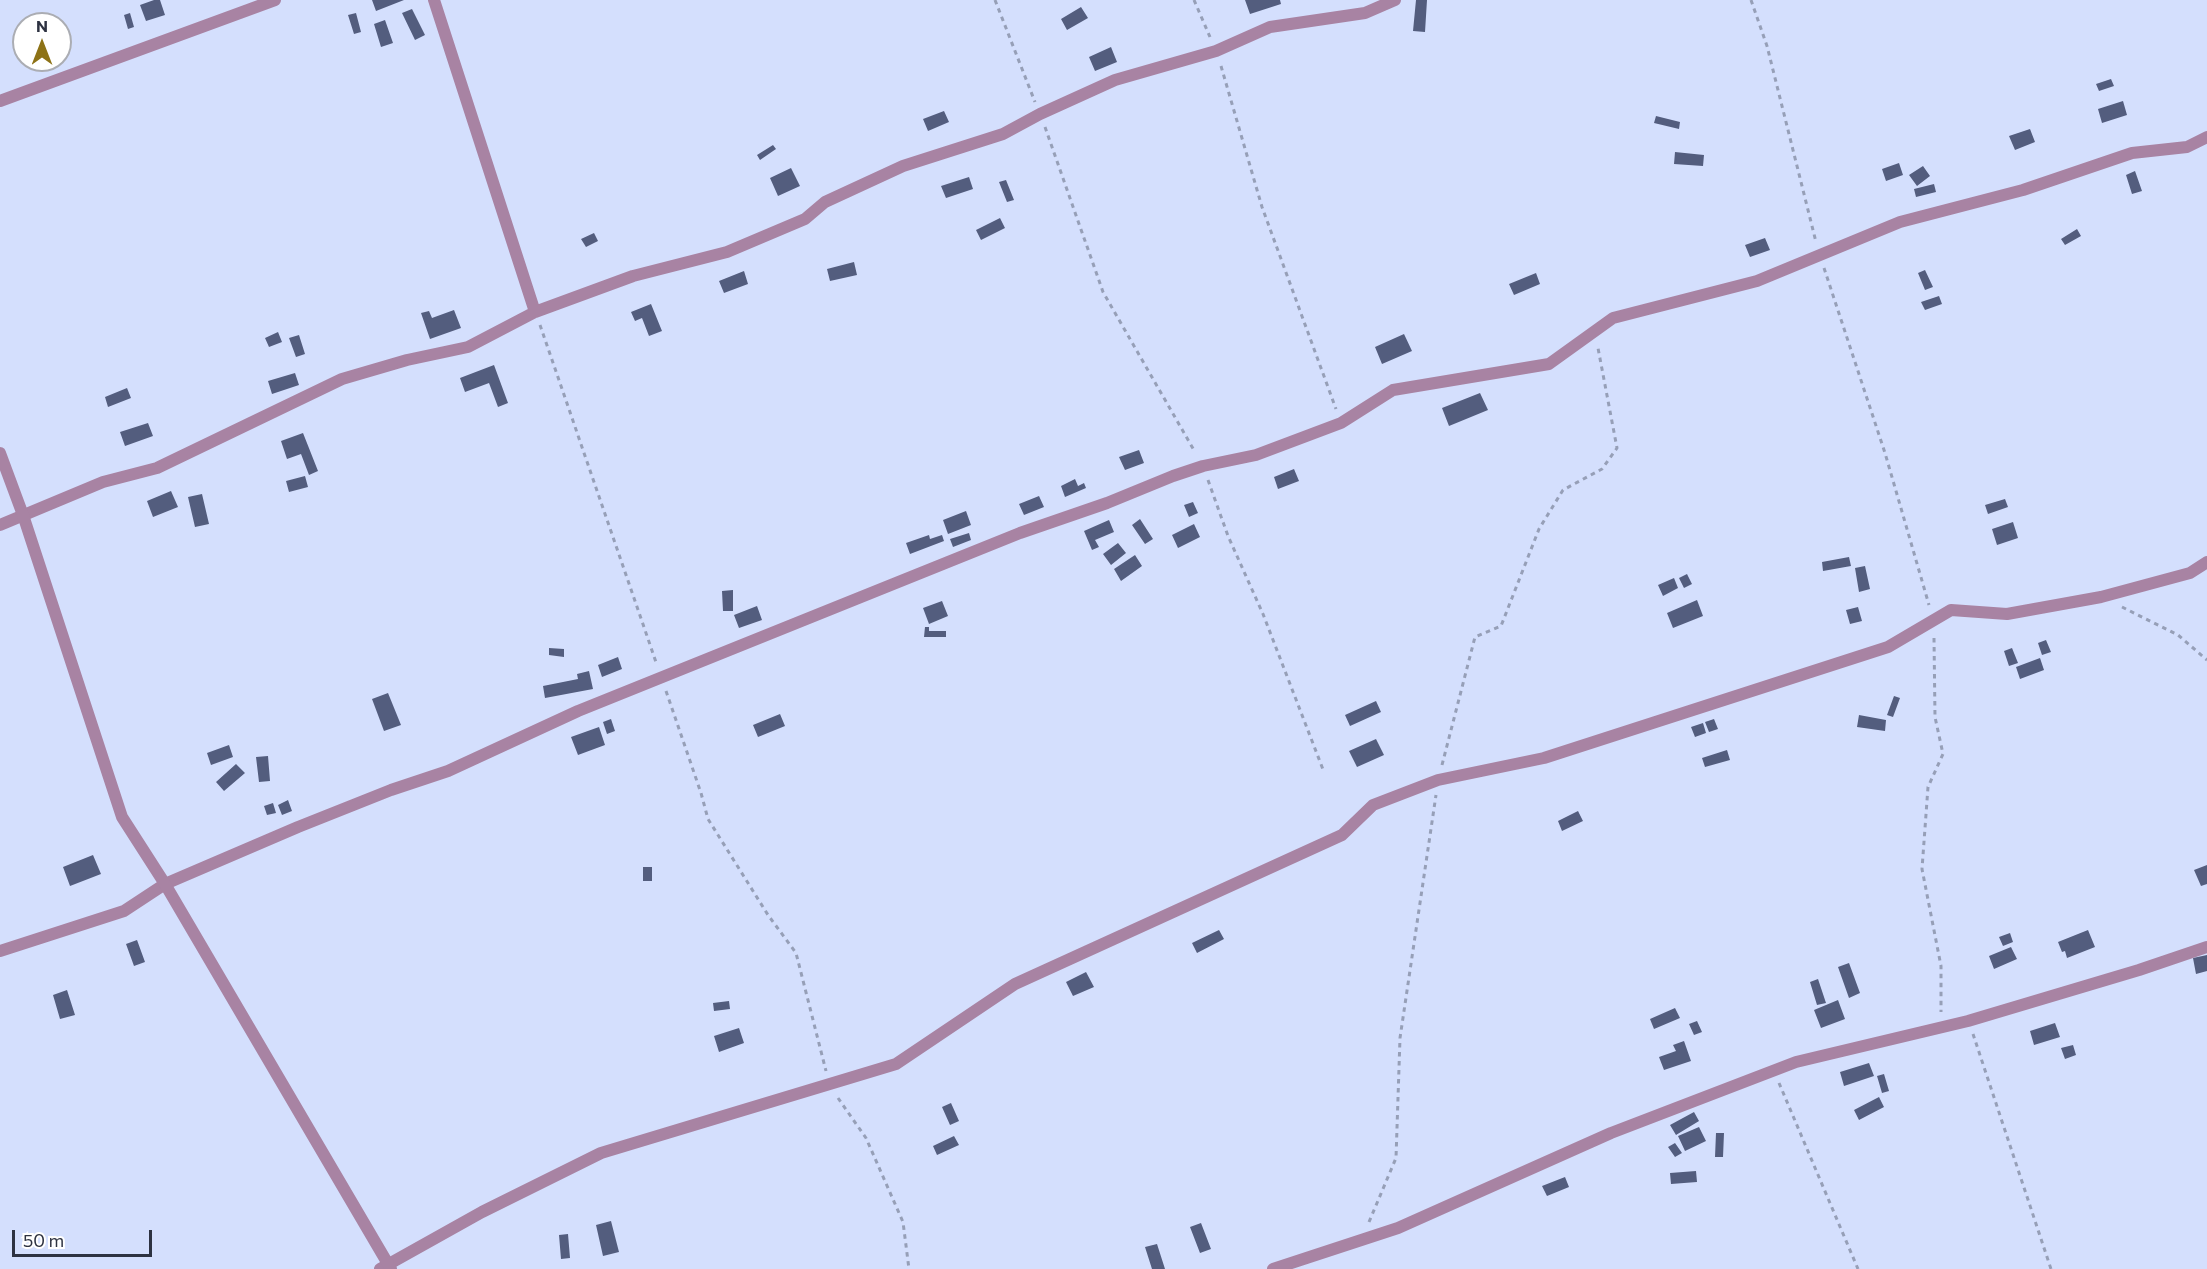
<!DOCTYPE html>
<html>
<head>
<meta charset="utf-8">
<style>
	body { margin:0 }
	#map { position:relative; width:2207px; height:1269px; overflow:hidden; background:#d4dffd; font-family:Commissioner,sans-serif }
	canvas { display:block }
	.north { position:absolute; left:12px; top:12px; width:60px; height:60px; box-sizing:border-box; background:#fff; border:2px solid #abadb3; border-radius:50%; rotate:0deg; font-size:16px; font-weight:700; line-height:24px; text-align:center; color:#2d3241 }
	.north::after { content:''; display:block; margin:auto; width:21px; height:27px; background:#8d7216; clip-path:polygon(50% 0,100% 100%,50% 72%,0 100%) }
	.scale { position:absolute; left:12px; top:1230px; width:140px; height:27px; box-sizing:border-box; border:3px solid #2d3241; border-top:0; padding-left:8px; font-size:18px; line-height:21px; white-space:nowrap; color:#2d3241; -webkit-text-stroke:4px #fff; paint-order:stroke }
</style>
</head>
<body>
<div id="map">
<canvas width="2207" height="1269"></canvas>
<div class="north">N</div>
<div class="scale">50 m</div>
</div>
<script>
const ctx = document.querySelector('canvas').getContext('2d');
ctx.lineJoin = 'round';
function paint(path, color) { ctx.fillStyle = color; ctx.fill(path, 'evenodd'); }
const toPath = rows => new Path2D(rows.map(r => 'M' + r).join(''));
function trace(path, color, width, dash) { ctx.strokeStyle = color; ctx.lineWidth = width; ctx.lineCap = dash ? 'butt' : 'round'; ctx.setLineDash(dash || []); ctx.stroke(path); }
paint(toPath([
	[154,0,160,0,165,15,146,21,140,5],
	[372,0,404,0,376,11],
	[1245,0,1280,0,1281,4,1250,14],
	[1416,0,1427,0,1425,32,1413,31],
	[1081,7,1088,18,1067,30,1061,19],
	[412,9,425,35,415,40,402,13],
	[130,13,134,27,128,29,124,15],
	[356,13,361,32,354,34,348,15],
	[385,20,393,43,381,47,374,24],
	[1111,47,1117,62,1095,71,1089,57],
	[2111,79,2114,86,2099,91,2096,84],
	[2123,101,2127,115,2102,123,2098,109],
	[944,111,949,122,928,131,923,119],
	[1656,116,1680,122,1679,129,1654,123],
	[2030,129,2035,142,2015,150,2009,136],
	[773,145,776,149,760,160,757,155],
	[1675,152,1704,155,1703,166,1674,164],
	[1899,163,1903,175,1886,181,1882,169],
	[1923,166,1930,176,1917,186,1909,175],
	[791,168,800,186,778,196,770,178],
	[2135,171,2142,191,2132,194,2126,175],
	[969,177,973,189,946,198,941,186],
	[1006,180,1014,200,1007,202,999,182],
	[1934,184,1936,192,1916,197,1914,189],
	[1000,218,1005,228,981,240,976,230],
	[2077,229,2081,236,2065,245,2061,239],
	[594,233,598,241,586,247,581,239],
	[1765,238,1770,250,1750,257,1745,245],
	[854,262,857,275,830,281,827,269],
	[1925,270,1933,287,1925,290,1918,273],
	[744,271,748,284,724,293,719,281],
	[1536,273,1540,284,1514,295,1509,284],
	[1939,296,1942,304,1925,310,1921,302],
	[651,304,662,331,649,336,642,318,635,321,631,312],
	[454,310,461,328,430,339,421,313,429,311,432,318],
	[278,332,282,342,269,347,265,338],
	[1404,334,1412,351,1382,364,1375,347],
	[299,335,305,354,296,357,289,338],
	[494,365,508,403,498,407,489,383,465,392,460,378],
	[295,373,299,385,272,394,268,381],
	[127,388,131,398,108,407,105,397],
	[1480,393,1488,410,1449,426,1442,408],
	[148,423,153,436,125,446,120,432],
	[303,433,318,471,309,475,301,454,287,459,281,441],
	[1139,450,1144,463,1125,470,1119,457],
	[1294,469,1299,481,1278,489,1274,477],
	[305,476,308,487,289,492,286,481],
	[1075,479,1078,486,1084,483,1086,488,1065,497,1061,486],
	[171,491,178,507,153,517,147,501],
	[202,494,209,524,195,527,188,497],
	[1039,496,1044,507,1024,515,1019,504],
	[2005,499,2008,507,1988,514,1985,505],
	[1193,502,1198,513,1189,517,1184,505],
	[966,511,971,525,948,534,943,520],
	[1140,519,1153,539,1145,544,1132,525],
	[1109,520,1114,532,1095,540,1099,547,1092,550,1084,531],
	[2013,522,2018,538,1997,545,1992,529],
	[1194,524,1200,537,1178,548,1172,535],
	[969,533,971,540,953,547,950,539],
	[929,535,930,539,942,535,944,541,910,554,906,543],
	[1118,543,1126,553,1111,565,1103,554],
	[1135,555,1142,566,1121,581,1114,569],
	[1849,557,1851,566,1823,571,1822,562],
	[1865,566,1870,589,1859,592,1855,568],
	[1687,574,1692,584,1684,588,1679,578],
	[1674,578,1678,588,1663,596,1658,585],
	[733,590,733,611,723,611,722,591],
	[1697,600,1703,616,1673,628,1667,613],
	[942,601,948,616,929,624,923,608],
	[757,606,762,620,739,628,734,615],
	[1858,607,1862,621,1850,624,1846,610],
	[925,627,929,627,929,631,946,631,946,637,924,637],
	[2046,640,2051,652,2042,655,2038,643],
	[549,648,564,649,564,657,549,655],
	[2012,648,2018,663,2009,666,2004,651],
	[618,657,622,669,602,677,598,665],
	[2040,658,2044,670,2020,679,2016,667],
	[589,671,593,689,545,698,543,686,578,679,577,674],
	[388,693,401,725,384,731,372,699],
	[1894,696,1900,698,1893,717,1887,715],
	[1376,701,1381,712,1350,726,1345,715],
	[780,714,785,726,758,737,753,725],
	[1859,715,1886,720,1885,731,1857,727],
	[611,719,615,731,607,734,603,722],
	[1714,719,1718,729,1709,732,1705,722],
	[1703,723,1706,733,1695,737,1691,727],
	[599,727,605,745,578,755,571,737],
	[1376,739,1384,755,1357,767,1349,751],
	[229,745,233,757,211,765,207,753],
	[1727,750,1730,760,1705,767,1702,758],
	[268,756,270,781,259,782,256,757],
	[236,764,245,773,224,791,216,782],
	[288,800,292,811,282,815,278,805],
	[273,803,276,813,267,815,264,806],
	[1578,811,1583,821,1562,831,1558,821],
	[93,855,101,874,70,886,63,867],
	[2207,865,2207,884,2201,886,2194,870],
	[643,867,652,867,652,881,643,881],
	[1219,930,1224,939,1197,953,1192,943],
	[2088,930,2095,947,2067,958,2065,951,2062,952,2058,942],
	[2010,933,2013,942,2003,946,1999,937],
	[137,940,145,962,134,966,126,944],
	[2011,947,2017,959,1994,969,1989,956],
	[2207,955,2207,971,2196,974,2193,958],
	[1849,963,1860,993,1849,998,1838,967],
	[1086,972,1094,987,1073,996,1066,982],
	[1818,979,1826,1003,1817,1005,1810,982],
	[67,990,75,1015,60,1019,53,995],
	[1838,1000,1845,1019,1821,1028,1814,1010],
	[729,1001,730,1009,714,1011,713,1003],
	[1675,1008,1680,1018,1654,1029,1650,1019],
	[1697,1021,1702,1032,1694,1035,1689,1024],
	[2055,1023,2060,1037,2034,1045,2030,1031],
	[739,1028,744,1043,719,1052,714,1036],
	[1684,1041,1691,1061,1664,1070,1659,1057,1676,1051,1673,1045],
	[2073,1045,2076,1055,2065,1059,2061,1048],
	[1869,1063,1874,1076,1844,1086,1840,1072],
	[1884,1074,1889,1091,1882,1093,1877,1076],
	[1879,1097,1884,1107,1859,1120,1854,1110],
	[951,1103,959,1121,950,1125,942,1107],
	[1694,1112,1699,1121,1676,1135,1670,1125],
	[1699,1127,1706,1141,1685,1151,1678,1136],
	[1716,1133,1724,1133,1723,1157,1715,1157],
	[954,1136,959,1145,937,1155,933,1146],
	[1675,1143,1682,1153,1675,1157,1668,1147],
	[1696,1171,1697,1182,1671,1184,1670,1173],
	[1565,1177,1569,1187,1547,1196,1542,1186],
	[611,1221,619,1252,603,1256,596,1225],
	[1201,1223,1211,1249,1200,1253,1190,1227],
	[568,1234,570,1258,561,1259,559,1235],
	[1157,1244,1165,1269,1152,1269,1145,1247]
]), '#535d7e');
trace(toPath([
	[995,0,1035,102],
	[1194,0,1210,37],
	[1751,0,1767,46,1816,242],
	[1221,66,1262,207,1336,409],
	[1045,127,1103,292,1195,452],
	[1824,268,1885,453,1929,605],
	[540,325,657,665],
	[1208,480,1228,536,1263,614,1324,772],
	[2122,607,2178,635,2207,660],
	[1934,638,1935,717,1943,754,1928,787,1922,869,1941,966,1941,1012],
	[666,691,701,793,708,819,768,915,796,953,826,1071],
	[1442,765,1475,637,1501,626,1539,529,1563,490,1602,469,1617,448,1598,348],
	[1973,1034,2051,1269],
	[1779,1083,1858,1269],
	[838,1098,866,1138,903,1222,909,1269],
	[1369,1222,1396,1158,1400,1038,1436,795]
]), '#969fb7', 3, [4.5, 4.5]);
trace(toPath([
	[434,0,535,312],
	[0,101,275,0],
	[0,525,103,482,157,468,342,379,407,360,468,347,535,312,633,276,727,252,805,219,825,202,903,166,1003,134,1040,114,1115,80,1216,51,1270,27,1365,13,1395,0],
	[0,951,124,911,165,884,298,827,391,790,448,771,578,711,1020,533,1107,503,1173,476,1203,466,1256,455,1341,423,1393,390,1549,364,1613,318,1757,281,1900,222,2023,190,2132,153,2187,147,2207,137],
	[380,1269,482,1212,601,1153,896,1064,1015,984,1342,835,1373,805,1438,780,1544,758,1888,647,1951,610,2007,614,2101,597,2190,573,2207,562],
	[1273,1269,1398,1228,1611,1133,1796,1062,1968,1021,2139,970,2207,947]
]), '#a883a3', 12);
trace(toPath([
	[0,453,23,515,122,817,165,884,391,1269]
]), '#a883a3', 12);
</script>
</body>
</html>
